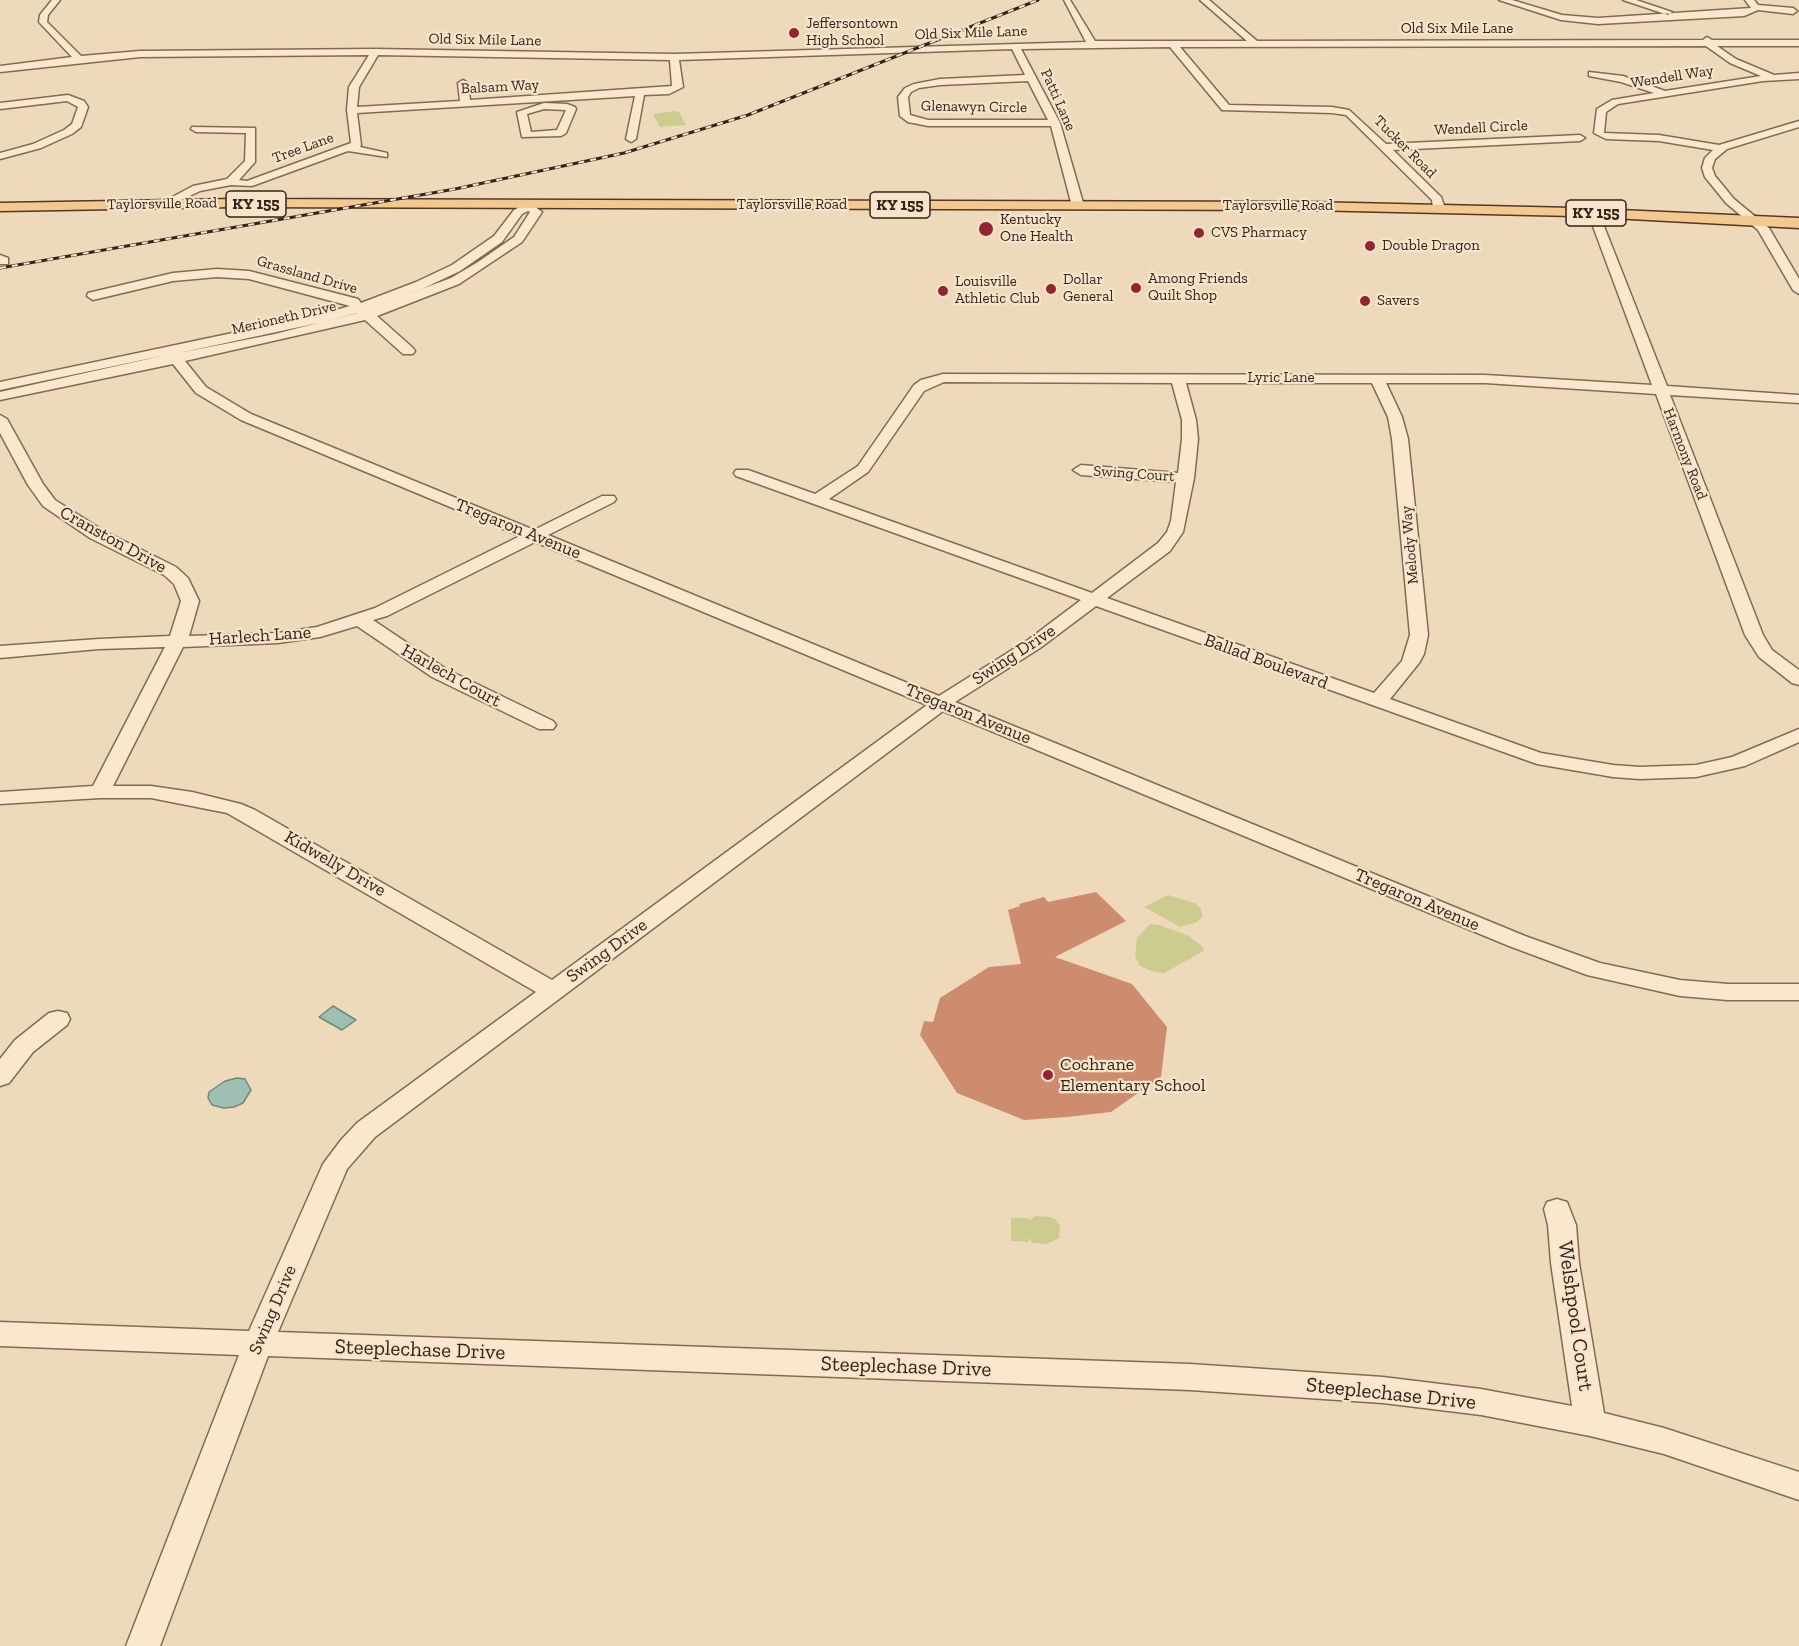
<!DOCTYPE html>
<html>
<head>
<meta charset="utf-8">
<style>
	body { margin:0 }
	canvas { display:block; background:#eed9bb }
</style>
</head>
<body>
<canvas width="1799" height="1646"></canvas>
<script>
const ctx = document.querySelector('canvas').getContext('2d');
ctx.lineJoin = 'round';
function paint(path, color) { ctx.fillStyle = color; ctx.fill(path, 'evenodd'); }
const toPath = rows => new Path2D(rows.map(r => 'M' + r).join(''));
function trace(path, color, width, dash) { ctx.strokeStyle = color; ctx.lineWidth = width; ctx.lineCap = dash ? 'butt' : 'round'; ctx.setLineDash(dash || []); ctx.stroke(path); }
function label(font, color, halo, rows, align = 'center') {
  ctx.font = font + ' "Zilla Slab",serif'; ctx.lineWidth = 4.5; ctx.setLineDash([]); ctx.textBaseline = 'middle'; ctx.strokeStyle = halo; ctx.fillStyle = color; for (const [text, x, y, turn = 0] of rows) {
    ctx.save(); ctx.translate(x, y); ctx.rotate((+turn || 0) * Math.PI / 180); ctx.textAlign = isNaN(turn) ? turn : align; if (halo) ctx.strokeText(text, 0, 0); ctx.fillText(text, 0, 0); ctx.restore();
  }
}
paint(toPath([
	[675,111,679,112,686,125,660,127,653,114],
	[1168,895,1195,903,1200,908,1203,916,1197,922,1180,927,1144,907],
	[1150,924,1159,925,1187,935,1202,946,1204,951,1164,973,1151,971,1140,966,1135,956,1137,938],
	[1036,1216,1050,1217,1056,1220,1060,1226,1059,1238,1047,1244,1032,1243,1029,1237,1029,1242,1011,1241,1011,1218,1028,1218,1029,1220]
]), '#cccc8f');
const water = toPath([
	[333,1006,356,1020,342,1030,319,1017,333,1006],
	[237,1078,245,1079,251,1090,243,1103,234,1107,224,1108,212,1105,208,1098,209,1092,225,1081,237,1078]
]);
paint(water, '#9fbfb2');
trace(water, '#678c7f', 1.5);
paint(toPath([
	[1096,892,1126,921,1055,957,1132,984,1167,1027,1161,1077,1111,1112,1067,1117,1024,1120,957,1093,920,1035,924,1021,933,1022,940,998,989,967,1021,964,1008,910,1020,906,1019,904,1044,897,1048,902]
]), '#ce8c6f');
const minor = toPath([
	[52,0,60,0,48,15,47,22,81,56,140,51,375,49,674,54,1086,42,1064,0,1070,0,1095,41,1247,41,1200,0,1209,0,1257,41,1703,40,1707,37,1712,40,1799,40,1799,46,1717,46,1736,59,1774,75,1799,73,1799,79,1763,81,1618,104,1606,112,1604,133,1659,135,1719,145,1799,121,1799,127,1727,149,1715,159,1712,168,1715,176,1734,199,1769,228,1799,279,1799,294,1793,290,1758,230,1726,203,1705,177,1702,168,1705,158,1713,150,1659,141,1606,139,1594,133,1597,109,1612,100,1654,93,1621,82,1589,76,1589,72,1623,76,1665,91,1761,76,1730,63,1706,46,1180,47,1229,105,1332,107,1349,110,1386,144,1580,135,1585,138,1580,141,1393,150,1441,197,1445,208,1439,211,1433,208,1432,200,1346,115,1332,113,1222,110,1170,47,1021,49,1060,123,1084,206,1078,209,1072,206,1051,126,928,126,908,122,900,116,898,97,905,88,914,84,940,79,1025,75,1012,49,679,60,683,87,669,94,644,95,636,139,631,142,626,139,635,96,357,113,361,145,360,147,387,153,387,157,348,151,252,186,231,185,200,191,167,207,163,206,163,202,193,186,227,179,245,161,246,133,196,132,191,129,192,127,255,128,255,162,239,180,247,181,351,143,347,110,349,87,369,55,140,57,0,72,0,66,72,57,39,22,40,15,52,0],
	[378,55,670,60,672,86,470,100,468,83,463,80,458,83,460,101,357,107,359,87,378,55],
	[1028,81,1048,120,928,120,910,115,908,97,911,92,919,88,940,85,1028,81],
	[1499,0,1512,0,1562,15,1598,18,1751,8,1745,0,1754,0,1758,5,1793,8,1797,11,1793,14,1758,10,1744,16,1598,24,1561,20,1499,0],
	[1623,0,1636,0,1672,12,1668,15,1623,0],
	[68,95,84,101,88,107,81,127,72,134,41,148,0,159,0,153,33,144,64,130,72,124,78,107,67,101,0,109,0,103,68,95],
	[544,103,567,104,575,107,576,109,566,133,561,136,522,137,517,112,544,103],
	[544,109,566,110,557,130,531,132,527,114,544,109],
	[529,202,542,212,522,242,459,284,377,316,413,348,415,351,413,354,403,354,365,320,185,361,206,387,251,414,534,530,602,496,614,496,616,499,614,502,548,535,939,696,1028,640,1081,600,736,476,734,473,736,470,748,470,815,494,858,466,914,385,921,380,943,374,1485,375,1652,385,1588,213,1590,211,1598,211,1667,386,1799,395,1799,403,1670,395,1763,635,1772,650,1799,670,1799,685,1792,683,1759,657,1745,635,1656,394,1485,383,1386,383,1402,417,1408,439,1428,635,1424,654,1419,663,1390,699,1541,753,1613,765,1640,767,1696,765,1732,757,1799,729,1799,742,1745,766,1696,777,1640,779,1613,777,1537,764,1096,606,1040,648,955,702,1525,936,1600,963,1680,980,1728,984,1799,984,1799,1000,1728,1000,1680,996,1587,975,1509,946,943,711,375,1137,347,1169,278,1332,1190,1364,1383,1377,1481,1389,1572,1406,1551,1263,1548,1225,1544,1209,1547,1202,1557,1199,1567,1202,1576,1225,1579,1263,1604,1413,1664,1428,1799,1472,1799,1500,1664,1454,1590,1436,1481,1415,1383,1403,1190,1390,268,1356,160,1646,126,1646,239,1355,0,1346,0,1322,249,1331,323,1164,341,1140,357,1123,536,992,227,813,151,798,100,798,0,804,0,792,93,786,165,647,99,649,0,658,0,646,99,639,170,636,181,601,174,584,164,575,90,538,43,506,28,485,0,433,0,415,7,419,43,484,55,500,102,530,176,567,188,578,199,601,189,636,278,633,317,627,375,608,520,536,241,420,196,393,173,364,0,400,0,392,166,355,0,390,0,382,318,315,350,306,249,279,217,277,173,281,93,300,87,296,88,293,173,273,217,269,249,271,358,299,361,303,416,282,452,265,494,236,514,210,529,202],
	[528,211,530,212,514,237,478,262,451,278,368,309,424,288,460,271,502,242,522,214,528,211],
	[357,313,358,313,326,321,357,313],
	[318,323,275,334,179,353,318,323],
	[944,382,1172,383,1182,420,1182,439,1178,473,1081,465,1073,470,1081,475,1176,482,1171,521,1167,532,1158,543,1092,593,829,499,868,472,924,391,944,382],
	[1186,383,1372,383,1388,417,1392,439,1410,635,1402,661,1374,693,1107,598,1170,551,1183,532,1194,478,1198,439,1196,420,1186,383],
	[535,542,927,705,552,980,255,810,241,804,192,792,151,786,113,786,183,647,278,643,320,637,357,626,432,677,539,729,553,729,556,725,553,721,446,669,373,620,387,616,535,542],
	[0,255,8,258,8,264,0,264,0,255],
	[58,1011,67,1013,70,1019,67,1025,33,1052,9,1083,0,1086,0,1059,15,1040,49,1013,58,1011]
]);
const major = toPath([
	[234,199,1308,202,1574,208,1799,218,1799,228,1574,216,1308,210,234,207,0,211,0,203,234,199]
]);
trace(minor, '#866955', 3);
trace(major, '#53382a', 3);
paint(minor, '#f9e7ce');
paint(major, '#f4c990');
const rail = toPath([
	[0,268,455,189,624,153,748,115,1038,0]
]);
trace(rail, '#34241a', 3);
trace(rail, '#f6e4cb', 2, [6]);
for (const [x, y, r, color] of [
	[794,33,6,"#962332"],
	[986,229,8,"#962332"],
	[1199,233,6,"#962332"],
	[1370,246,6,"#962332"],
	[1136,288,6,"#962332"],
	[1051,289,6,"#962332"],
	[943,291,6,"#962332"],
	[1365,301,6,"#962332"],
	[1048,1075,6,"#962332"]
]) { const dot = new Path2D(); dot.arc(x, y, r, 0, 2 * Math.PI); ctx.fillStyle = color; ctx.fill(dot); trace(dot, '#f6e4cb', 2); }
label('15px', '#34241a', '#f6e4cb', [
	["Jeffersontown",806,24],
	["High School",806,41],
	["Kentucky",1000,220],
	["One Health",1000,237],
	["CVS Pharmacy",1211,233],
	["Double Dragon",1382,246],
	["Among Friends",1148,279],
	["Quilt Shop",1148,296],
	["Dollar",1063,280],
	["General",1063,297],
	["Louisville",955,282],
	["Athletic Club",955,299],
	["Savers",1377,301]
], 'left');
label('15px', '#34241a', '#f6e4cb', [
	["Old Six Mile Lane",1457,29],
	["Old Six Mile Lane",971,33,-2],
	["Old Six Mile Lane",485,40,1],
	["Wendell Way",1672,77,-9],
	["Balsam Way",500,87,-3],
	["Patti Lane",1058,100,66],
	["Glenawyn Circle",974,107,1],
	["Wendell Circle",1481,128,-3],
	["Tucker Road",1405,147,45],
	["Tree Lane",303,148,-20],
	["Taylorsville Road",162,204,-1],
	["Taylorsville Road",792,205],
	["Taylorsville Road",1278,206],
	["Grassland Drive",307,275,16],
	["Merioneth Drive",284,318,-13],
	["Lyric Lane",1281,378],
	["Harmony Road",1685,454,69],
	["Swing Court",1134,474,4],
	["Melody Way",1410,545,-95]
]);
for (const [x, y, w] of [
	[256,204,60],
	[900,205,60],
	[1596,213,60]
]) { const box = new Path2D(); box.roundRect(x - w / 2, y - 13, w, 26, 4.5); ctx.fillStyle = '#f6e4cb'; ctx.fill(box); trace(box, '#34241a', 1.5); }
label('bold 16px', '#34241a', null, [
	["KY 155",256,204],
	["KY 155",900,205],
	["KY 155",1596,213]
]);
label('18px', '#34241a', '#f6e4cb', [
	["Tregaron Avenue",518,529,22],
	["Cranston Drive",113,540,29],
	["Harlech Lane",260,636,-4],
	["Swing Drive",1014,655,-33],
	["Ballad Boulevard",1266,662,20],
	["Harlech Court",451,676,29],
	["Tregaron Avenue",968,714,22],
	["Kidwelly Drive",335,864,30],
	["Tregaron Avenue",1417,900,23],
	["Swing Drive",607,951,-36],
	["Swing Drive",273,1310,-67]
]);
label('18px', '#34241a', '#f6e4cb', [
	["Cochrane",1060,1065],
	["Elementary School",1060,1086]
], 'left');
label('21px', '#34241a', '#f6e4cb', [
	["Welshpool Court",1575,1316,82],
	["Steeplechase Drive",420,1350,2],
	["Steeplechase Drive",906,1367,2],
	["Steeplechase Drive",1391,1394,6]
]);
</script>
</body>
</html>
